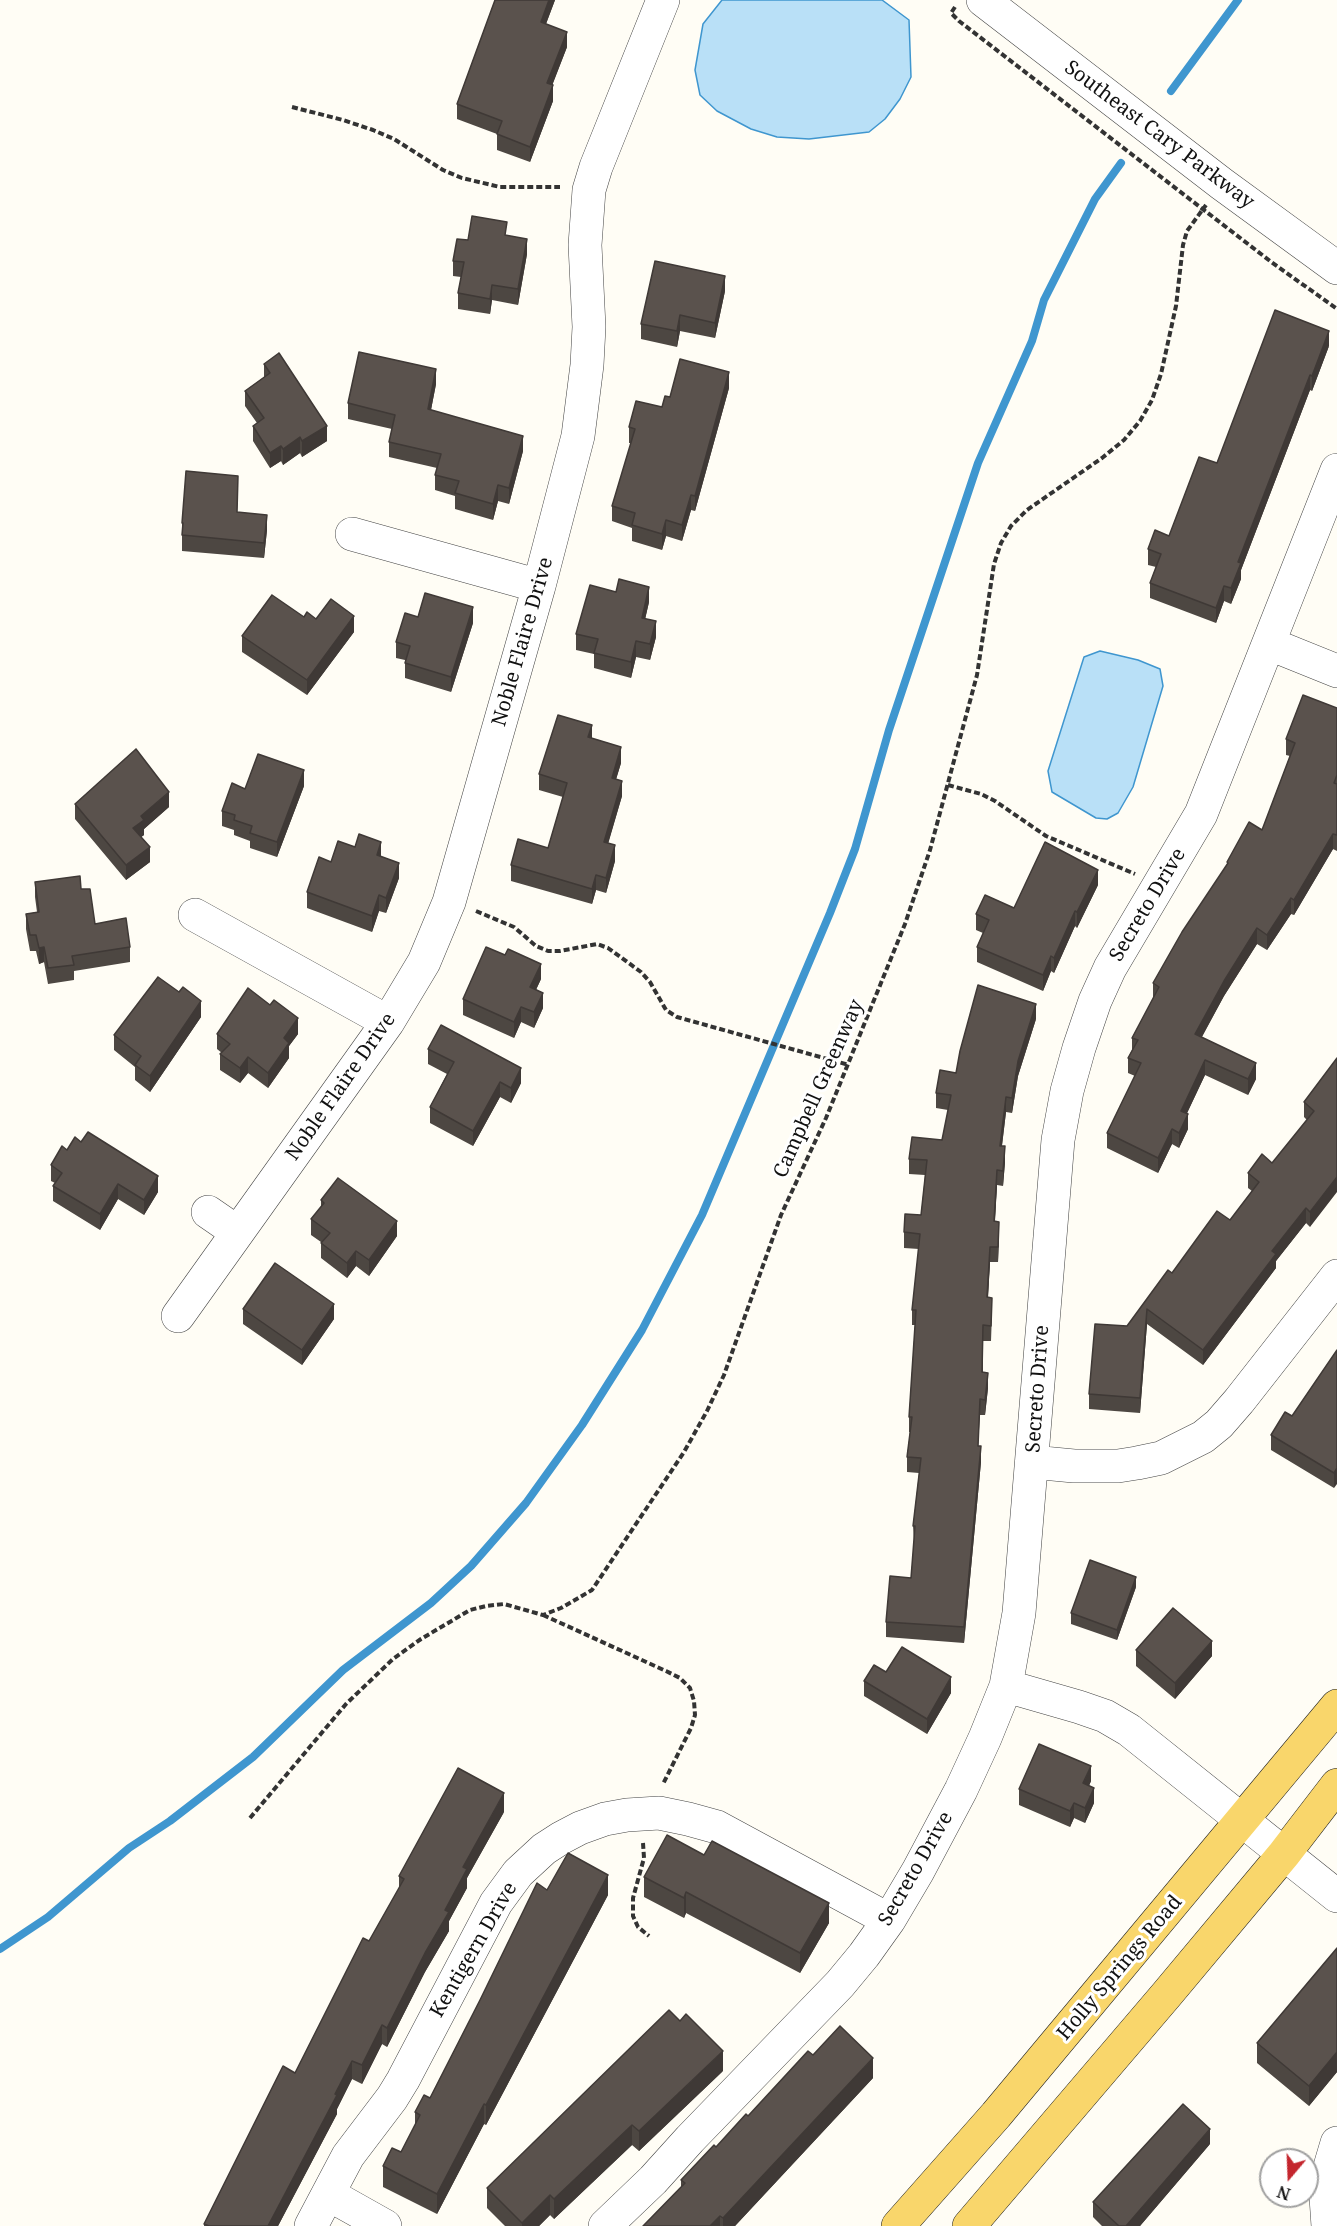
<!DOCTYPE html>
<html>
<head>
<meta charset="utf-8">
<style>
	body { margin:0 }
	#map { position:relative; width:1337px; height:2226px; overflow:hidden; background:#fffdf5; font-family:"Noto Serif",serif }
	canvas { display:block }
	.north { position:absolute; left:1259px; top:2148px; width:60px; height:60px; box-sizing:border-box; background:#fff; border:2px solid #a0a0a0; border-radius:50%; rotate:199deg; font-size:16px; font-weight:700; line-height:24px; text-align:center; color:#111 }
	.north::after { content:''; display:block; margin:auto; width:21px; height:27px; background:#c4262e; clip-path:polygon(50% 0,100% 100%,50% 72%,0 100%) }
</style>
</head>
<body>
<div id="map">
<canvas width="1337" height="2226"></canvas>
<div class="north">N</div>
</div>
<script>
const ctx = document.querySelector('canvas').getContext('2d');
ctx.lineJoin = 'round';
function paint(path, color) { ctx.fillStyle = color; ctx.fill(path, 'evenodd'); }
const toPath = rows => new Path2D(rows.map(r => 'M' + r).join(''));
function trace(path, color, width, dash) { ctx.strokeStyle = color; ctx.lineWidth = width; ctx.lineCap = dash ? 'butt' : 'round'; ctx.setLineDash(dash || []); ctx.stroke(path); }
function label(font, color, halo, rows, align = 'center') {
  ctx.font = font + ' "Noto Serif",serif'; ctx.lineWidth = 6; ctx.setLineDash([]); ctx.textBaseline = 'middle'; ctx.strokeStyle = halo; ctx.fillStyle = color; for (const [text, x, y, turn = 0] of rows) {
    ctx.save(); ctx.translate(x, y); ctx.rotate((+turn || 0) * Math.PI / 180); ctx.textAlign = isNaN(turn) ? turn : align; if (halo) ctx.strokeText(text, 0, 0); ctx.fillText(text, 0, 0); ctx.restore();
  }
}
const water = toPath([
	[722,0,882,0,909,20,911,77,900,99,885,119,869,132,809,139,777,137,751,129,717,111,700,95,695,70,703,24,722,0],
	[1100,651,1138,660,1160,669,1163,686,1133,787,1118,813,1107,819,1096,818,1052,792,1048,771,1084,657,1100,651]
]);
paint(water, '#b9e0f7');
trace(water, '#3f96cf', 1.5);
trace(toPath([
	[1171,91,1238,0],
	[0,1949,48,1917,129,1848,170,1821,253,1757,343,1670,431,1603,471,1566,526,1503,582,1425,642,1330,702,1215,830,913,855,849,889,730,978,463,1032,341,1044,300,1095,199,1121,163]
]), '#3f96cf', 8);
const minor = toPath([
	[983,0,1222,184,1337,268],
	[352,534,539,586],
	[1270,644,1337,671],
	[195,915,388,1022],
	[208,1212,237,1232],
	[178,1316,388,1022,424,962,449,902,539,586,578,436,587,365,589,327,585,245,589,190,596,167,663,0],
	[1032,1462,1074,1466,1118,1466,1137,1463,1161,1458,1203,1437,1219,1424,1239,1401,1337,1276],
	[1006,1686,1079,1707,1105,1716,1129,1730,1337,1896],
	[328,2194,385,2226],
	[311,2226,348,2156,392,2098,403,2080,496,1903,518,1873,544,1849,561,1838,580,1828,605,1819,627,1815,659,1813,688,1819,717,1827,889,1920],
	[605,2226,653,2180,690,2139,840,1984,864,1955,889,1920,918,1871,961,1790,985,1738,1006,1686,1019,1613,1058,1140,1067,1091,1079,1048,1095,1001,1110,968,1201,814,1337,470],
	[1328,2226,1326,2197,1329,2170,1337,2143]
]);
const major = toPath([
	[898,2226,996,2115,1337,1706],
	[969,2226,1167,1994,1284,1854,1337,1785]
]);
trace(minor, '#444', 34);
trace(major, '#222', 34);
trace(toPath([
	[955,7,951,13,959,21,1270,261,1337,309],
	[292,107,343,120,373,130,394,139,443,170,462,178,500,187,560,187],
	[948,785,981,794,995,801,1046,836,1135,874],
	[476,911,514,927,536,946,548,951,560,951,597,944,608,948,641,972,650,982,666,1010,677,1017,849,1065],
	[543,1615,666,1671,680,1678,690,1688,694,1701,695,1715,691,1728,663,1784],
	[250,1818,346,1704,393,1659,421,1639,470,1610,486,1606,504,1604,543,1615,561,1608,592,1590,684,1452,707,1411,724,1375,781,1215,826,1118,905,924,930,850,977,675,994,564,1001,543,1011,526,1027,510,1102,458,1124,440,1140,421,1152,400,1161,374,1176,306,1183,245,1187,231,1206,205],
	[643,1843,644,1858,633,1898,633,1916,638,1927,649,1936]
]), '#333', 4, [6, 3]);
trace(minor, '#fff', 33);
trace(major, '#f9d66b', 33);
paint(toPath([
	[495,0,555,0,546,24,567,47,552,85,553,101,530,162,497,150,497,134,457,119,457,104],
	[507,236,527,254,518,305,492,300,490,314,458,309,458,293,461,277,453,276,453,261,468,240],
	[725,291,715,338,680,331,677,347,641,339,641,324],
	[1329,346,1312,391,1310,390,1241,570,1241,579,1231,604,1224,601,1216,623,1150,598,1150,583,1156,567,1148,565,1148,549,1169,536,1217,463],
	[264,364,327,441,302,457,300,453,283,465,281,461,270,468,253,441,253,426,257,423,245,406,245,391,264,377],
	[436,384,431,410,523,451,509,504,498,501,493,520,455,509,455,496,435,490,435,475,437,468,389,457,389,442,392,429,348,419,348,403],
	[729,388,695,511,691,510,682,541,666,536,662,550,632,541,632,528,612,521,612,506,631,443,629,443,629,427,662,407,670,397],
	[238,492,237,512,267,530,264,558,182,551,182,523],
	[649,602,645,619,656,637,650,660,636,657,631,678,594,668,594,654,576,650,576,634],
	[304,617,316,619,354,632,307,695,242,652,242,636],
	[418,617,473,623,451,692,405,678,405,660,396,658,396,642],
	[1337,708,1337,851,1333,849,1294,915,1291,914,1267,950,1257,944,1224,996,1202,1037,1256,1079,1248,1095,1205,1075,1187,1113,1188,1129,1179,1148,1172,1144,1158,1173,1107,1148,1107,1133,1135,1076,1128,1073,1128,1058,1132,1050,1132,1038,1153,999,1153,983,1227,865,1227,862,1262,830,1290,756,1286,755,1286,739],
	[592,738,621,763,616,779,622,796,608,843,615,861,606,893,596,890,592,904,511,881,511,865,548,848,563,797,539,790,539,774],
	[304,786,277,857,250,848,250,841,234,835,234,830,222,826,222,811,245,789],
	[75,804,169,807,144,829,144,835,141,837,150,862,126,880,75,819],
	[381,856,399,878,386,913,379,911,372,932,307,908,307,892,331,862],
	[35,882,81,889,95,924,130,947,130,962,74,971,74,980,48,984,44,962,39,964,36,951,30,951,26,929,26,914,37,912,35,897],
	[1098,885,1077,928,1075,926,1054,973,1051,971,1043,991,977,962,977,947,983,933,976,930,976,914,1014,908],
	[541,979,536,990,543,1008,534,1028,521,1022,514,1038,463,1015,463,999],
	[179,992,201,1017,150,1092,135,1080,135,1067,114,1050,114,1035],
	[1036,1019,1018,1076,1012,1113,1006,1112,1002,1146,1005,1162,1003,1186,997,1185,995,1221,999,1237,998,1262,990,1262,988,1298,992,1313,991,1341,983,1341,983,1372,988,1388,985,1415,980,1415,978,1446,981,1462,964,1643,886,1637,886,1622,911,1578,914,1541,913,1526,919,1473,907,1472,907,1457,910,1432,909,1432,909,1417,915,1325,912,1325,912,1310,919,1249,904,1248,904,1232,921,1215,925,1175,909,1174,909,1159,942,1140,948,1110,936,1108,936,1093,956,1073],
	[217,1034,298,1034,289,1046,289,1058,268,1088,248,1073,240,1083,220,1070,220,1054,222,1053,217,1049],
	[428,1049,521,1083,511,1103,500,1097,473,1146,430,1123,430,1107,447,1074,428,1064],
	[1337,1058,1310,1227,1306,1223,1276,1261,1276,1268,1203,1365,1147,1324,1140,1413,1089,1409,1089,1394,1127,1326,1172,1273,1230,1220,1252,1191,1248,1188,1248,1173,1272,1163,1307,1120,1304,1117,1304,1102],
	[81,1142,158,1192,144,1215,118,1199,100,1230,53,1201,53,1186,55,1183,51,1181,51,1165,67,1150],
	[321,1200,397,1236,369,1276,356,1266,347,1278,321,1258,321,1242,311,1235,311,1219,321,1207],
	[243,1309,334,1319,302,1365,243,1324],
	[1337,1350,1334,1488,1271,1450,1271,1435,1292,1416],
	[1136,1587,1117,1640,1071,1624,1071,1613],
	[1136,1650,1212,1656,1175,1699,1136,1666],
	[886,1672,951,1693,927,1734,864,1696,864,1681],
	[1091,1781,1089,1786,1094,1803,1085,1823,1074,1818,1070,1827,1019,1805,1019,1789],
	[504,1812,467,1878,467,1888,449,1921,449,1931,425,1972,387,2047,382,2044,362,2084,352,2079,337,2109,337,2114,278,2226,204,2226,204,2224,295,2073,399,1888,399,1876],
	[704,1855,829,1923,800,1973,686,1913,684,1918,644,1897,644,1877],
	[547,1890,608,1895,486,2125,484,2124,437,2214,383,2187,383,2166,401,2152,415,2126,415,2112,430,2098],
	[1337,1948,1337,2072,1309,2106,1257,2063,1257,2043],
	[813,2055,873,2078,735,2226,643,2226,681,2187,681,2180],
	[723,2071,639,2151,632,2145,554,2219,550,2215,539,2226,505,2226,487,2208,487,2188],
	[1210,2144,1140,2226,1102,2226,1093,2217,1093,2202]
]), '#4d4742');
paint(toPath([
	[549,0,555,0,541,37,541,22],
	[567,32,567,47,547,99,547,83],
	[553,85,553,101,530,162,530,147],
	[527,239,527,254,518,305,518,289],
	[725,276,725,291,715,338,715,323],
	[492,285,492,300,490,314,490,299],
	[680,315,680,331,677,347,677,331],
	[1329,331,1329,346,1312,391,1312,376],
	[436,369,436,384,428,425,428,409],
	[729,372,729,388,695,511,695,496],
	[1310,375,1310,390,1241,570,1241,579,1231,604,1231,588,1238,562],
	[327,426,327,441,302,457,302,441],
	[523,436,523,451,509,504,509,488],
	[300,437,300,453,283,465,283,449],
	[281,446,281,461,270,468,270,453],
	[498,485,498,501,493,520,493,504],
	[691,495,691,510,682,541,682,525],
	[267,515,267,530,264,558,264,543],
	[666,520,666,536,662,550,662,534],
	[1224,586,1224,601,1216,623,1216,608],
	[649,587,649,602,642,633,642,618],
	[473,607,473,623,451,692,451,677],
	[354,616,354,632,307,695,307,680],
	[656,621,656,637,650,660,650,644],
	[636,641,636,657,631,678,631,662],
	[592,725,592,740,588,737],
	[621,747,621,763,612,793,612,778],
	[304,770,304,786,277,857,277,842],
	[622,781,622,796,604,858,604,842],
	[169,792,169,807,144,829,144,835,133,843,133,828,141,816],
	[1333,834,1333,849,1294,915,1294,900],
	[381,842,381,857,377,855],
	[615,845,615,861,606,893,606,878],
	[150,847,150,862,126,880,126,865],
	[399,863,399,878,386,913,386,898],
	[1098,870,1098,885,1077,928,1077,912],
	[596,875,596,890,592,904,592,889],
	[379,895,379,911,372,932,372,916],
	[1291,898,1291,914,1267,950,1267,935],
	[1075,911,1075,926,1054,973,1054,958],
	[1257,928,1257,944,1224,996,1195,1049,1195,1034,1224,981],
	[44,947,44,962,39,964,39,948],
	[1051,956,1051,971,1043,991,1043,975],
	[541,964,541,979,530,1002,530,987],
	[543,993,543,1008,534,1028,534,1012],
	[201,1001,201,1017,150,1092,150,1076],
	[1036,1004,1036,1019,1018,1076,1012,1113,1012,1098,1018,1061],
	[521,1007,521,1022,514,1038,514,1022],
	[298,1018,298,1034,289,1046,289,1058,268,1088,268,1073,284,1038],
	[248,1057,248,1073,240,1083,240,1068],
	[1205,1060,1205,1075,1181,1126,1181,1111],
	[1256,1063,1256,1079,1248,1095,1248,1079],
	[521,1068,521,1083,511,1103,511,1088],
	[500,1082,500,1097,473,1146,473,1131],
	[1006,1097,1006,1112,1000,1161,1000,1146],
	[1188,1114,1188,1129,1179,1148,1179,1133],
	[1172,1129,1172,1144,1158,1173,1158,1158],
	[1005,1146,1005,1162,1003,1186,1003,1171],
	[997,1170,997,1185,994,1236,994,1221],
	[158,1176,158,1192,144,1215,144,1200],
	[1337,1177,1337,1192,1310,1227,1310,1212],
	[118,1184,118,1199,100,1230,100,1214],
	[1306,1208,1306,1223,1276,1261,1276,1268,1203,1365,1203,1350,1272,1251],
	[397,1221,397,1236,369,1276,369,1260],
	[999,1222,999,1237,998,1262,998,1247],
	[990,1247,990,1262,987,1313,987,1297],
	[356,1251,356,1266,347,1278,347,1263],
	[334,1304,334,1319,302,1365,302,1350],
	[1147,1309,1147,1324,1140,1413,1140,1398],
	[988,1373,988,1388,985,1415,985,1400],
	[981,1446,981,1462,964,1643,964,1627],
	[1337,1468,1337,1484,1334,1488,1334,1473],
	[1136,1577,1136,1587,1117,1640,1117,1630],
	[1212,1641,1212,1656,1175,1699,1175,1683],
	[951,1677,951,1693,927,1734,927,1719],
	[1091,1766,1091,1781,1083,1798,1083,1783],
	[1094,1788,1094,1803,1085,1823,1085,1808],
	[504,1793,504,1812,467,1878,467,1888,449,1921,449,1931,425,1972,387,2047,387,2028,445,1910,463,1867],
	[1074,1803,1074,1818,1070,1827,1070,1811],
	[608,1875,608,1895,486,2125,486,2105],
	[686,1892,686,1913,684,1918,684,1898],
	[829,1903,829,1923,800,1973,800,1953],
	[382,2025,382,2044,362,2084,362,2065],
	[723,2051,723,2071,639,2151,639,2131],
	[1337,2052,1337,2072,1309,2106,1309,2086],
	[873,2058,873,2078,735,2226,723,2226,723,2218],
	[352,2061,352,2079,337,2109,337,2114,278,2226,268,2226],
	[484,2104,484,2124,437,2214,437,2194],
	[632,2125,632,2145,554,2219,554,2199],
	[1210,2129,1210,2144,1140,2226,1126,2226],
	[550,2195,550,2215,539,2226,522,2226,522,2223],
	[720,2216,720,2226,710,2226]
]), '#3f3936');
const building = toPath([
	[495,0,549,0,541,22,567,32,547,83,553,85,530,147,497,134,502,121,457,104,495,0],
	[472,216,507,222,505,235,527,239,518,289,492,285,490,299,458,293,464,262,453,261,457,239,468,240,472,216],
	[655,261,725,276,715,323,680,315,677,331,641,324,655,261],
	[1275,310,1329,331,1312,376,1310,375,1238,562,1241,563,1231,588,1224,586,1216,608,1150,583,1161,554,1148,549,1155,530,1169,536,1199,457,1217,463,1275,310],
	[359,352,436,369,428,409,523,436,509,488,498,485,493,504,455,493,459,481,435,475,441,454,389,442,395,415,348,403,359,352],
	[279,353,327,426,302,441,300,437,283,449,281,446,270,453,253,426,264,418,245,391,270,373,264,364,279,353],
	[680,359,729,372,695,496,691,495,682,525,666,520,662,534,632,525,635,513,612,506,635,429,629,427,636,401,662,407,665,396,670,397,680,359],
	[186,471,238,476,237,512,267,515,264,543,182,535,183,523,182,523,186,471],
	[619,579,649,587,642,618,656,621,650,644,636,641,631,662,594,653,598,639,576,634,590,585,616,592,619,579],
	[425,593,473,607,451,677,405,663,410,646,396,642,405,613,418,617,425,593],
	[272,595,304,617,307,612,316,619,331,599,354,616,307,680,242,636,272,595],
	[1303,695,1337,708,1337,775,1334,783,1337,784,1337,835,1333,834,1294,900,1291,898,1267,935,1257,928,1224,981,1195,1034,1256,1063,1248,1079,1205,1060,1181,1111,1188,1114,1179,1133,1172,1129,1158,1158,1107,1133,1141,1063,1128,1058,1138,1040,1132,1038,1159,987,1153,983,1182,932,1228,863,1227,862,1249,822,1262,830,1295,743,1286,739,1303,695],
	[558,715,592,725,588,737,621,747,612,778,622,781,604,842,615,845,606,878,596,875,592,889,511,865,518,839,548,848,567,783,539,774,558,715],
	[136,749,169,792,141,816,144,820,133,828,150,847,126,865,75,804,136,749],
	[258,754,304,770,277,842,250,833,252,826,234,820,235,815,222,811,232,783,245,789,258,754],
	[359,834,381,842,377,855,399,863,386,898,379,895,372,916,307,892,319,857,331,862,338,841,355,847,359,834],
	[1045,842,1098,870,1077,912,1075,911,1054,958,1051,956,1043,975,977,947,989,920,976,914,985,895,1014,908,1045,842],
	[80,876,81,889,90,889,95,924,126,918,130,947,72,956,74,965,48,968,44,947,39,948,36,935,30,935,26,914,39,912,35,882,80,876],
	[486,947,505,955,508,949,541,964,530,987,543,993,534,1012,521,1007,514,1022,463,999,486,947],
	[158,977,179,992,183,987,201,1001,150,1076,135,1065,141,1056,114,1035,158,977],
	[978,985,1036,1004,1018,1061,1012,1098,1006,1097,1000,1146,1005,1146,1003,1171,997,1170,994,1221,999,1222,998,1247,990,1247,987,1297,992,1298,991,1326,983,1325,982,1372,988,1373,985,1400,980,1399,978,1446,981,1446,964,1627,886,1622,890,1576,911,1578,915,1526,913,1526,921,1458,907,1457,912,1417,909,1417,916,1310,912,1310,920,1234,904,1232,905,1214,921,1215,927,1160,909,1159,912,1137,942,1140,951,1095,936,1093,940,1070,956,1073,960,1051,978,985],
	[248,988,270,1005,274,1000,298,1018,284,1038,289,1043,268,1073,248,1057,240,1068,220,1054,230,1044,217,1034,248,988],
	[441,1025,521,1068,511,1088,500,1082,473,1131,430,1107,454,1062,428,1049,441,1025],
	[1337,1058,1337,1177,1310,1212,1306,1208,1272,1251,1276,1254,1203,1350,1147,1309,1140,1398,1089,1394,1095,1324,1127,1326,1168,1270,1172,1273,1217,1211,1230,1220,1259,1182,1248,1173,1262,1154,1272,1163,1314,1111,1304,1102,1337,1058],
	[88,1132,158,1176,144,1200,118,1184,100,1214,53,1186,62,1173,51,1165,62,1146,67,1150,75,1137,81,1142,88,1132],
	[338,1178,397,1221,369,1260,356,1251,347,1263,321,1243,330,1233,311,1219,324,1203,321,1200,338,1178],
	[275,1263,334,1304,302,1350,243,1309,275,1263],
	[1337,1350,1337,1468,1334,1473,1271,1435,1285,1412,1292,1416,1337,1350],
	[1090,1560,1136,1577,1117,1630,1071,1613,1090,1560],
	[1173,1608,1212,1641,1175,1683,1136,1650,1173,1608],
	[902,1647,951,1677,927,1719,864,1681,874,1665,886,1672,902,1647],
	[1039,1744,1091,1766,1083,1783,1094,1788,1085,1808,1074,1803,1070,1811,1019,1789,1039,1744],
	[458,1768,504,1793,463,1867,467,1869,445,1910,449,1912,425,1953,387,2028,382,2025,362,2065,352,2061,335,2094,337,2095,268,2226,209,2226,204,2224,283,2066,295,2073,363,1938,369,1941,404,1879,399,1876,458,1768],
	[667,1835,704,1855,712,1841,829,1903,800,1953,686,1892,684,1898,644,1877,667,1835],
	[568,1853,608,1875,486,2105,484,2104,437,2194,383,2166,392,2148,401,2152,420,2115,415,2112,424,2095,430,2098,480,2000,537,1883,547,1890,568,1853],
	[1337,1948,1337,2052,1309,2086,1257,2043,1337,1948],
	[669,2010,680,2021,686,2014,723,2051,639,2131,632,2125,554,2199,550,2195,522,2223,487,2188,669,2010],
	[840,2026,873,2058,723,2218,720,2216,710,2226,643,2226,685,2183,681,2180,714,2145,716,2147,746,2114,748,2116,808,2051,813,2055,840,2026],
	[1183,2104,1210,2129,1126,2226,1119,2226,1093,2202,1183,2104]
]);
paint(building, '#5a524d');
trace(building, '#3f3936', 1.5);
label('20px', '#111', '#fff', [
	["Southeast Cary Parkway",1159,135,37],
	["Noble Flaire Drive",523,642,-74],
	["Secreto Drive",1148,905,-59],
	["Noble Flaire Drive",341,1087,-55],
	["Campbell Greenway",819,1089,-66],
	["Secreto Drive",1038,1389,-86],
	["Secreto Drive",916,1869,-60],
	["Kentigern Drive",474,1950,-60],
	["Holly Springs Road",1120,1968,-50]
]);
</script>
</body>
</html>
